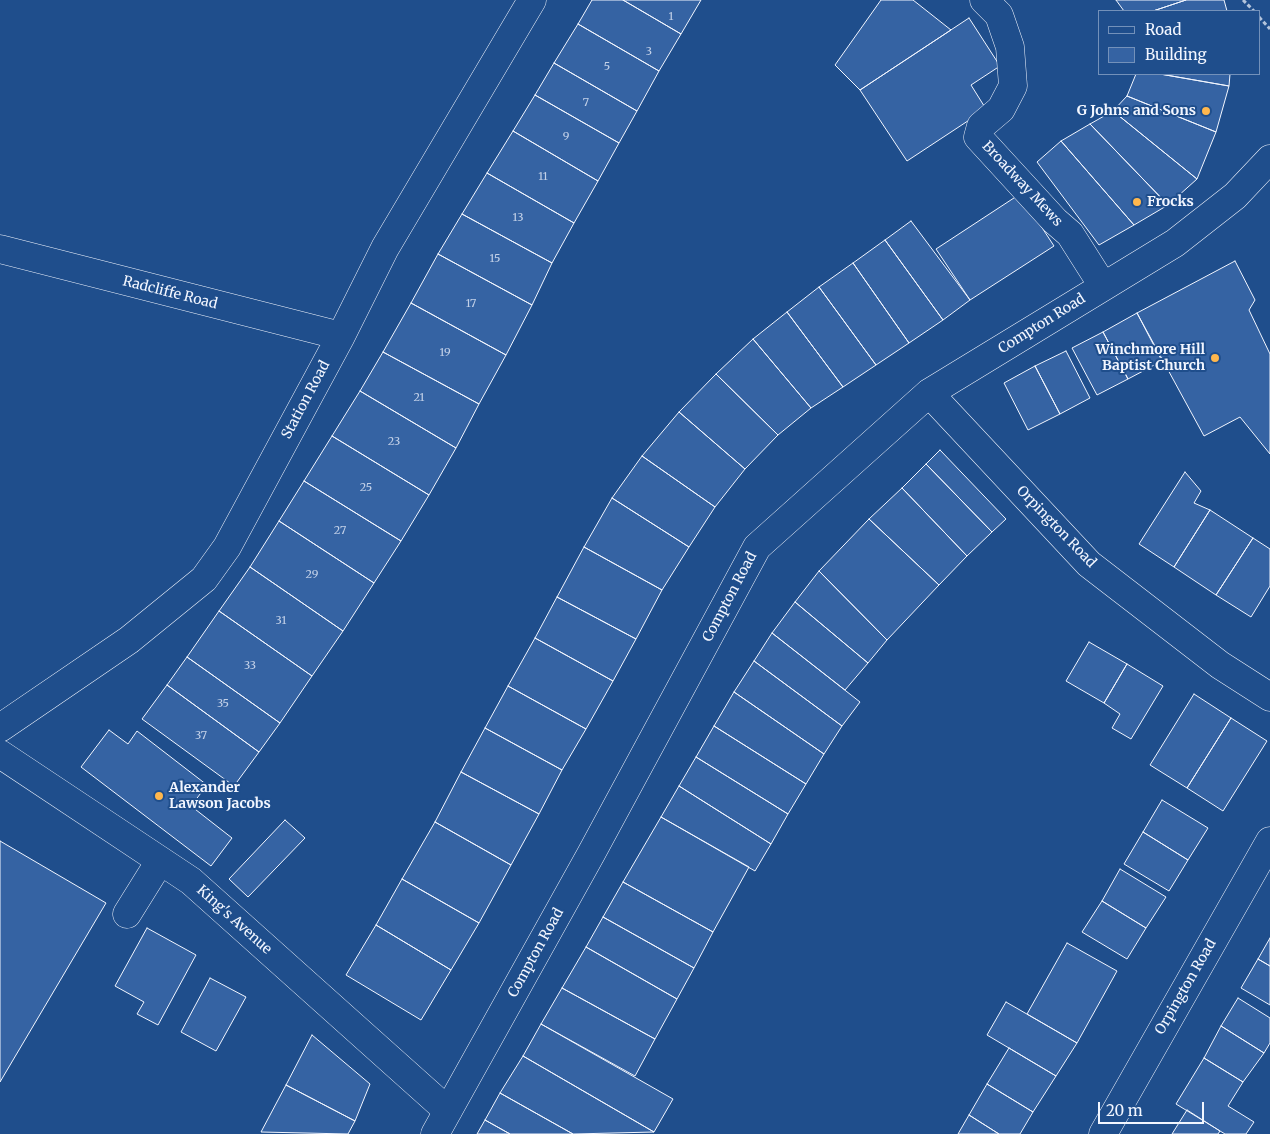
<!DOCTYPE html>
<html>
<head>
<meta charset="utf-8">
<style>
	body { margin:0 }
	#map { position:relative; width:1270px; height:1134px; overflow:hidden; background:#1f4e8c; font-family:Merriweather,serif }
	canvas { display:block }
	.legend { position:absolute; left:1098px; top:10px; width:162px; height:65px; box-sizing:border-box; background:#1f4e8c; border:1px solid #7391ba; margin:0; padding:6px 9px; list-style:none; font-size:15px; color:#f2f6ff }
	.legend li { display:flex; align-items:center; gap:10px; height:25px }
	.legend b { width:25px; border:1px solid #7391ba }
	.scale { position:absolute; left:1098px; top:1102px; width:106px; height:22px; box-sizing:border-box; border:2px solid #f2f6ff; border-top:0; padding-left:6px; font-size:15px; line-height:18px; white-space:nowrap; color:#f2f6ff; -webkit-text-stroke:4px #1f4e8c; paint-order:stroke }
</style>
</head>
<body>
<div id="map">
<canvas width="1270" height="1134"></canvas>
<ul class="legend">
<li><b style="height:6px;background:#1f4e8c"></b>Road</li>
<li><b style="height:14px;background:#3563a3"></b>Building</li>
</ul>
<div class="scale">20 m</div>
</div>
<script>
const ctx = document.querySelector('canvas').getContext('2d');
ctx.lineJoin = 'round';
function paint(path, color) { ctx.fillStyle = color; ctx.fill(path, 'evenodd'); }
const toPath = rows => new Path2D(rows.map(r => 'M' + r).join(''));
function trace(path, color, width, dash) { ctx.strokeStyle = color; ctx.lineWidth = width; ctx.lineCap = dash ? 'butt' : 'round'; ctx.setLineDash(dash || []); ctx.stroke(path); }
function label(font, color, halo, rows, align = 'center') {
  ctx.font = font + ' Merriweather,serif'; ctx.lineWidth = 4; ctx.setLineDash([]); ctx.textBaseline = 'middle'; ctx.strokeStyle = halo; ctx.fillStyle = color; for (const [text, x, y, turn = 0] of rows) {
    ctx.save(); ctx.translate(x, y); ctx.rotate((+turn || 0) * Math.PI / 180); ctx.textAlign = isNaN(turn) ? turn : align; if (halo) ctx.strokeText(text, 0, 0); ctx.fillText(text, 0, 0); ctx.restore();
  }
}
const building = toPath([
	[592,0,623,0,681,34,659,71,578,24,592,0],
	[623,0,701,0,681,34,623,0],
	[881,0,913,0,951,30,860,90,835,65,881,0],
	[1116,0,1186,0,1153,11,1124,11,1116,0],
	[1186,0,1224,0,1227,11,1153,11,1186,0],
	[969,18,1000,66,971,85,986,109,907,161,860,90,969,18],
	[578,24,659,71,637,111,554,63,578,24],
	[554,63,637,111,619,143,535,95,554,63],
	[1136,74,1160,74,1229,86,1216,132,1127,96,1136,74],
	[1160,74,1230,74,1229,86,1160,74],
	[535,95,619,143,598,181,513,131,535,95],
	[1127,96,1216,132,1197,179,1113,111,1127,96],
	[1113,111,1197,179,1168,205,1090,124,1113,111],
	[1090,124,1168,205,1134,225,1061,141,1090,124],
	[513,131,598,181,574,223,487,173,513,131],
	[1061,141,1134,225,1099,245,1037,162,1061,141],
	[487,173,574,223,552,263,462,214,487,173],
	[1020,194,1054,246,970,300,936,249,1020,194],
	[462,214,552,263,532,305,438,254,462,214],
	[911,221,970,300,943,320,885,240,911,221],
	[885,240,943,320,909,343,853,263,885,240],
	[438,254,532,305,506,355,411,303,438,254],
	[1235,261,1255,300,1249,310,1270,354,1270,454,1240,417,1204,436,1137,313,1235,261],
	[853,263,909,343,876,365,819,287,853,263],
	[819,287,876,365,843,387,787,312,819,287],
	[411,303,506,355,479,404,383,352,411,303],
	[787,312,843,387,811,408,753,339,787,312],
	[1137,313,1162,361,1128,379,1103,332,1137,313],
	[1103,332,1128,379,1097,395,1072,348,1103,332],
	[753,339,811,408,778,435,716,374,753,339],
	[1066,351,1090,398,1060,414,1035,366,1066,351],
	[383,352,479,404,456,448,360,391,383,352],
	[1035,366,1060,414,1028,430,1004,383,1035,366],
	[716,374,778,435,745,469,679,412,716,374],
	[360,391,456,448,429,495,332,436,360,391],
	[679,412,745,469,715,507,642,456,679,412],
	[332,436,429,495,401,541,304,481,332,436],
	[940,450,1006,519,992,532,926,464,940,450],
	[642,456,715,507,689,547,612,498,642,456],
	[926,464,992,532,967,556,902,488,926,464],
	[1185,472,1201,491,1194,503,1210,510,1174,567,1139,544,1185,472],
	[304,481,401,541,374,583,279,521,304,481],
	[902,488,967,556,939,585,869,519,902,488],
	[612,498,689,547,662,590,584,547,612,498],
	[1210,510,1253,538,1216,595,1174,567,1210,510],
	[869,519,939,585,887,640,819,571,869,519],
	[279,521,374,583,343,631,250,567,279,521],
	[1253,538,1270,549,1270,586,1251,617,1216,595,1253,538],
	[584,547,662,590,636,639,557,597,584,547],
	[250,567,343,631,312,676,219,611,250,567],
	[819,571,887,640,868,663,795,602,819,571],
	[557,597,636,639,613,681,535,638,557,597],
	[795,602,868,663,845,690,772,633,795,602],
	[219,611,312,676,280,723,187,657,219,611],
	[772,633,860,702,842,726,754,661,772,633],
	[535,638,613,681,586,729,508,686,535,638],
	[1089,642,1127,664,1104,703,1066,681,1089,642],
	[187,657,280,723,259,752,167,685,187,657],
	[754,661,842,726,824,754,734,692,754,661],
	[1127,664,1163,686,1131,739,1112,728,1120,714,1104,703,1127,664],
	[167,685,259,752,234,786,142,719,167,685],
	[508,686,586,729,562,770,485,728,508,686],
	[734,692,824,754,806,784,714,726,734,692],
	[1194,694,1231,718,1187,788,1150,765,1194,694],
	[1231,718,1267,741,1223,811,1187,788,1231,718],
	[714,726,806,784,788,814,696,757,714,726],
	[485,728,562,770,539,814,461,772,485,728],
	[109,730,128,744,137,731,207,785,191,806,232,838,211,866,81,767,109,730],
	[696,757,788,814,771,844,679,786,696,757],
	[461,772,539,814,511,865,435,822,461,772],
	[679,786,771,844,755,871,661,817,679,786],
	[1162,800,1208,828,1188,860,1143,832,1162,800],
	[661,817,749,867,713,932,623,882,661,817],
	[285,820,305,838,248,897,229,879,285,820],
	[435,822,511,865,479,923,402,879,435,822],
	[1143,832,1188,860,1169,891,1124,864,1143,832],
	[0,841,106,903,0,1082,0,841],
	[1120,869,1166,897,1146,928,1102,901,1120,869],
	[402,879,479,923,451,970,376,925,402,879],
	[623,882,713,932,694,968,603,917,623,882],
	[1102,901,1146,928,1127,959,1082,932,1102,901],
	[603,917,694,968,677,999,586,947,603,917],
	[376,925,451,970,421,1020,346,975,376,925],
	[147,928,196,955,158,1025,137,1014,144,1002,115,986,147,928],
	[1270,938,1270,966,1258,959,1270,938],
	[1067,943,1117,971,1077,1043,1027,1014,1067,943],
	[586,947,677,999,655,1039,562,988,586,947],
	[1258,959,1270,966,1270,1005,1241,988,1258,959],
	[210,978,246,997,216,1051,181,1032,210,978],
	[562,988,655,1039,635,1076,541,1024,562,988],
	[1238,998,1270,1018,1270,1043,1264,1053,1221,1026,1238,998],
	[1006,1002,1077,1043,1056,1076,987,1035,1006,1002],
	[541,1024,673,1099,654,1132,523,1056,541,1024],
	[1221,1026,1264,1053,1243,1082,1204,1058,1221,1026],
	[312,1035,370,1084,355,1121,286,1085,312,1035],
	[1009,1048,1056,1076,1033,1112,987,1084,1009,1048],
	[523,1056,654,1132,573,1134,500,1093,523,1056],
	[1204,1058,1243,1082,1228,1106,1254,1122,1246,1134,1225,1134,1176,1104,1204,1058],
	[987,1084,1033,1112,1020,1134,999,1134,969,1115,987,1084],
	[286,1085,355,1121,348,1134,261,1132,286,1085],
	[500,1093,573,1134,510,1134,485,1120,500,1093],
	[1187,1110,1220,1131,1218,1134,1172,1134,1187,1110],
	[969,1115,999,1134,958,1134,969,1115],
	[485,1120,510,1134,477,1134,485,1120]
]);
paint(building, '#3563a3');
trace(building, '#f2f6ff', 1);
const minor = toPath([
	[984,0,999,15,1010,47,1013,86,1001,109,981,126,978,137,1055,221,1070,234,1103,286],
	[0,249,341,336],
	[929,393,1089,564,1220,665,1270,697],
	[0,728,129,640,204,579,227,547,341,336,385,248,532,0],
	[0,754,191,881,448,1111],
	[127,914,160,861],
	[435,1134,591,854,757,547,929,393,1175,243,1235,196,1270,159],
	[1103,1134,1270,841]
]);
trace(minor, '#f2f6ff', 29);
trace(toPath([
	[1243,0,1254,11],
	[1259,17,1270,29]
]), '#b3c4dc', 3, [4, 2.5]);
trace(minor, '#1f4e8c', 28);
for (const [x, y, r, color] of [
	[1206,111,5,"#ffb74d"],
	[1137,202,5,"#ffb74d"],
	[1215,358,5,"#ffb74d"],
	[159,796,5,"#ffb74d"]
]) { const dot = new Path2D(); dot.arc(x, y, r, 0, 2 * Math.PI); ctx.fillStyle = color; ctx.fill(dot); trace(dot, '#1f4e8c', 2); }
label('11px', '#c3d1e8', null, [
	["1",671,17],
	["3",649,52],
	["5",607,67],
	["7",586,103],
	["9",566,137],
	["11",543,177],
	["13",518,218],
	["15",495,259],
	["17",471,304],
	["19",445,353],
	["21",419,398],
	["23",394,442],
	["25",366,488],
	["27",340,531],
	["29",312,575],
	["31",281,621],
	["33",250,666],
	["35",223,704],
	["37",201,736]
]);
label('bold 14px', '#f2f6ff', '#1f4e8c', [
	["G Johns and Sons",1196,111],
	["Frocks",1147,202,"left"],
	["Winchmore Hill",1205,350],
	["Baptist Church",1205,366],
	["Alexander",169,788,"left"],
	["Lawson Jacobs",169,804,"left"]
], 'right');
label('14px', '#f2f6ff', '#1f4e8c', [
	["Broadway Mews",1022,184,47],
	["Radcliffe Road",170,293,14],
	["Compton Road",1042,324,-32],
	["Station Road",306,400,-62],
	["Orpington Road",1056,527,46],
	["Compton Road",730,597,-62],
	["King's Avenue",234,920,42],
	["Compton Road",536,953,-61],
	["Orpington Road",1186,987,-60]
]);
</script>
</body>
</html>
